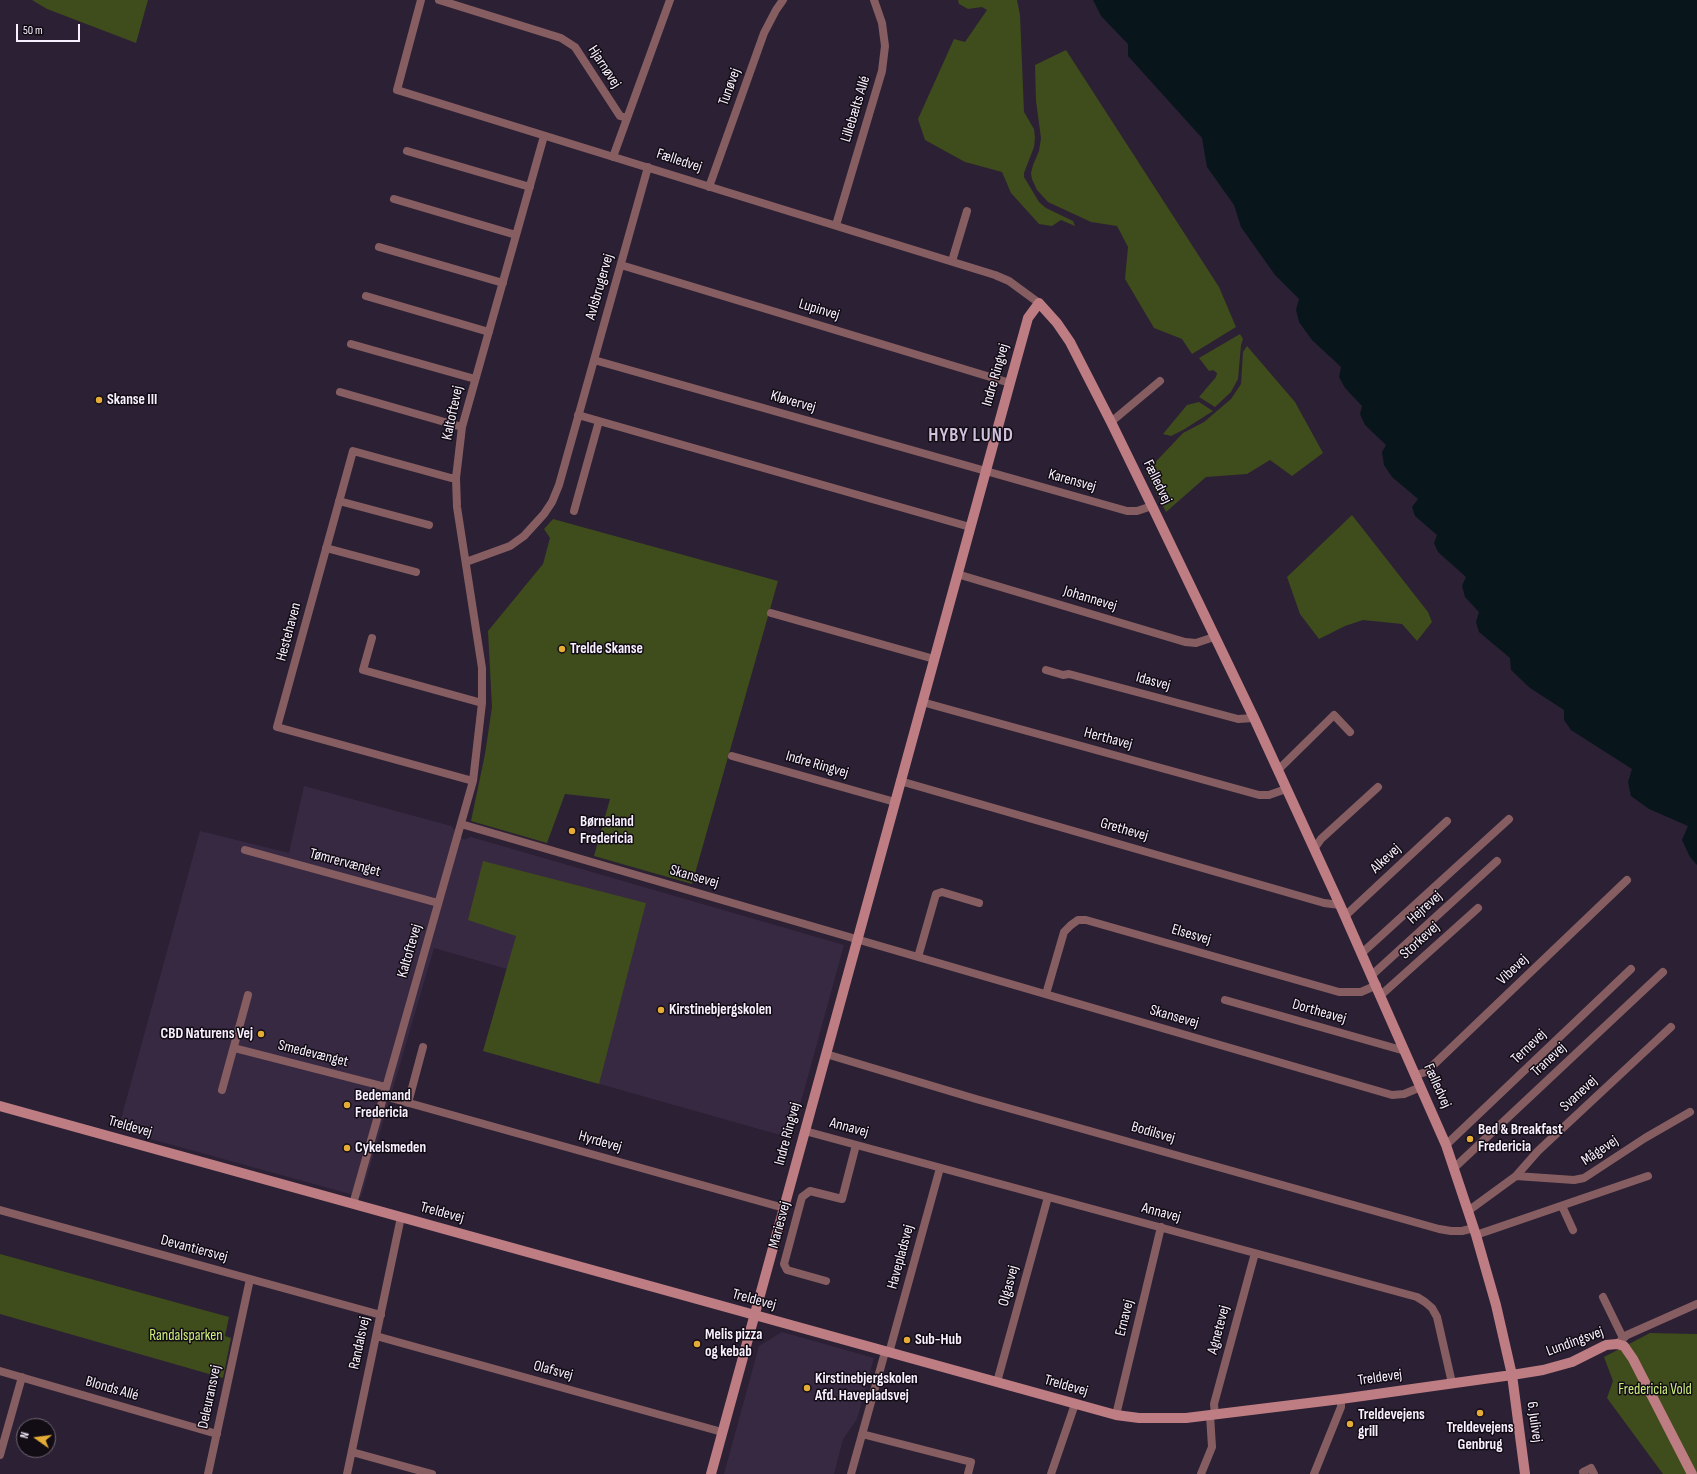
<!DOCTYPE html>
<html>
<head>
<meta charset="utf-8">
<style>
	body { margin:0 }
	#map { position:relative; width:1697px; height:1474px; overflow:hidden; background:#2c2034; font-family:"Sofia Sans Condensed",sans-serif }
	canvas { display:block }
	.north { position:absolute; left:16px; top:1418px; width:40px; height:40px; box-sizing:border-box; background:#120c15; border:1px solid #6e6772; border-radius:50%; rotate:284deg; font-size:11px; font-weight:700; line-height:16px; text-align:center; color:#f8f0fe }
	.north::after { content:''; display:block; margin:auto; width:14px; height:18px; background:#e5ad35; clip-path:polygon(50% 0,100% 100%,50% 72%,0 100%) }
	.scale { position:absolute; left:16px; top:24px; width:64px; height:18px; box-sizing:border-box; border:2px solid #f8f0fe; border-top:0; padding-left:5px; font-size:12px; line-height:14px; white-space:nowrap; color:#f8f0fe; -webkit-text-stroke:3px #120c15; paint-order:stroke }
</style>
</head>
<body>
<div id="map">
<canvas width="1697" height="1474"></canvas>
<div class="north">N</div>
<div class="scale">50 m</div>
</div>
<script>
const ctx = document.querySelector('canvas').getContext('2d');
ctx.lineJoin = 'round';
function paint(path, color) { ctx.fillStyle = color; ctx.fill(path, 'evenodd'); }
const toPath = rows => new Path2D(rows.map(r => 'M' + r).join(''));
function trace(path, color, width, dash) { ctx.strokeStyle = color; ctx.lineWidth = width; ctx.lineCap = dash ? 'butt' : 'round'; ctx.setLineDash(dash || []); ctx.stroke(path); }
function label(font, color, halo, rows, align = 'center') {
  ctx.font = font + ' "Sofia Sans Condensed",sans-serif'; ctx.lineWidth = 3; ctx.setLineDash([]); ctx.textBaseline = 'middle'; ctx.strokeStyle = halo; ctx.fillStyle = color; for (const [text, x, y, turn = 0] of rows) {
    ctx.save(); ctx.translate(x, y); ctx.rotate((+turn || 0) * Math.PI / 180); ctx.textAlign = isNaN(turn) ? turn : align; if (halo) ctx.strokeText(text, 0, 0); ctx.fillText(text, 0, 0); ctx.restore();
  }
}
paint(toPath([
	[304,786,451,826,464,840,471,837,844,945,791,1138,483,1051,507,969,434,948,361,1197,118,1130,200,831,289,853],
	[782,1332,874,1358,857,1419,843,1439,834,1474,724,1474,759,1346]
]), '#382942');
paint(toPath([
	[32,0,148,0,136,43,47,9],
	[958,0,1017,0,1020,15,1024,112,1034,129,1035,138,1034,147,1024,173,1024,177,1039,202,1046,208,1073,221,1075,226,1061,220,1052,226,1039,224,1011,193,1002,172,965,162,925,140,918,119,954,39,965,42,987,10,982,7,968,9,959,4],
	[1066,50,1219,287,1236,327,1192,354,1182,339,1154,328,1125,279,1128,247,1117,226,1091,222,1048,202,1037,190,1032,179,1031,173,1033,165,1039,151,1041,138,1036,101,1035,65],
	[1240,334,1243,339,1241,345,1238,379,1231,392,1215,407,1199,397,1216,377,1217,373,1213,370,1209,371,1199,358],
	[1247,346,1295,402,1323,453,1292,476,1270,460,1247,474,1206,477,1166,512,1146,472,1183,433,1204,422,1231,399,1241,384,1243,352],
	[1199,402,1213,411,1183,430,1171,436,1163,434,1187,405],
	[1352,515,1428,612,1432,622,1417,641,1402,624,1363,620,1345,626,1319,639,1300,614,1287,577],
	[553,519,778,581,692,884,594,856,610,799,565,794,547,843,471,821,485,754,492,707,488,631,543,564,550,538,544,529],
	[483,861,646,903,599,1084,483,1051,516,936,468,920],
	[0,1254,229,1317,225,1336,231,1338,223,1378,0,1314],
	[1650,1333,1697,1334,1697,1474,1663,1474,1607,1398,1613,1381,1604,1357]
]), '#3f4c1b');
paint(toPath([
	[1093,0,1697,0,1697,865,1690,857,1682,840,1688,826,1649,809,1631,796,1628,782,1632,769,1571,730,1564,720,1564,710,1530,688,1511,670,1510,658,1479,632,1476,622,1479,612,1465,597,1462,586,1466,577,1438,552,1434,543,1437,535,1415,516,1412,507,1418,499,1392,477,1384,465,1382,452,1386,445,1365,425,1360,414,1362,406,1345,388,1339,377,1341,367,1312,340,1299,322,1296,310,1299,299,1275,275,1241,227,1234,205,1207,167,1202,138,1128,56,1128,44,1101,16]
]), '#08161c');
trace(toPath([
	[421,0,397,90,995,275,1009,281,1039,303],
	[439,0,561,38,575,47,620,116,627,118],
	[407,151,530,187],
	[613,157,670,0],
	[709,187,764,33,776,10,783,0],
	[394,199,516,235],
	[836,225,882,71,885,46,882,23,874,0],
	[379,247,503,283],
	[952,261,967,211],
	[621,265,1010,383],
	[366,296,489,332],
	[351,344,475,379],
	[594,360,1127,511,1137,511,1152,506],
	[340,392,462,427],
	[578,415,970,527],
	[1111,422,1160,381],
	[456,478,451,478,353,451,277,727,473,781],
	[339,501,429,525],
	[574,511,599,421],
	[326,548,416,572],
	[466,562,510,546,524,536,544,514,552,502,559,485,648,167],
	[957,574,1185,642,1196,643,1214,637],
	[771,613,934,659],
	[372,638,363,670,482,703],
	[1046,670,1063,675,1069,674,1238,719,1254,718],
	[922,702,1259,795,1269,795,1286,789],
	[732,756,895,802],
	[1278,770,1334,715,1350,732],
	[900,781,1324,903,1340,905],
	[461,824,1392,1095,1404,1094,1421,1087],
	[1314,849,1321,839,1378,787],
	[245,850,438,903],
	[1345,916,1447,821],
	[1362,953,1509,819],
	[918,957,936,894,942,892,979,903],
	[1372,975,1497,861],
	[1046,994,1064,932,1071,925,1078,920,1086,920,1339,992,1361,992,1377,985],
	[1381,995,1478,908],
	[1225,1000,1405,1051],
	[234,1048,386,1087],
	[826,1054,976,1099,1439,1229,1451,1231,1462,1231,1474,1228],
	[1416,1075,1426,1072,1627,880],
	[222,1090,248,995],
	[384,1096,784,1208],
	[408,1103,423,1047],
	[805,1131,1417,1297,1425,1302,1432,1308,1437,1317,1452,1383],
	[1446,1145,1631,969],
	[1454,1168,1663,972],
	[1516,1176,1574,1180,1584,1178,1645,1138,1690,1112],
	[353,1204,473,781,482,703,482,668,457,507,456,478,462,427,544,136],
	[1562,1206,1573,1230],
	[0,1210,381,1315],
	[1468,1211,1516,1176,1538,1151,1671,1027],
	[1476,1235,1648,1176],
	[826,1281,787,1270,784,1264,802,1197,810,1191,842,1199,856,1145],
	[1603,1297,1623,1338],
	[376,1336,722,1432],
	[1617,1344,1627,1335,1697,1304],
	[889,1353,940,1168],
	[0,1371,217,1434],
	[997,1382,1048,1197],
	[1116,1415,1161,1227],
	[1215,1415,1214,1404,1255,1253],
	[862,1434,971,1462,968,1474],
	[352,1452,432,1474],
	[0,1455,22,1377],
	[1583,1472,1591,1468,1594,1474],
	[208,1474,250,1279],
	[347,1474,401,1217],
	[851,1474,885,1352],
	[1051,1474,1075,1404],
	[1201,1474,1212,1447,1210,1415],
	[1314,1474,1341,1407,1341,1399]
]), '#865e61', 8);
trace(toPath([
	[0,1106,1116,1415,1139,1418,1186,1418,1341,1399,1512,1375,1543,1370,1572,1362,1606,1345,1617,1344,1624,1346,1633,1359,1692,1474],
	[711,1474,1010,383,1028,318,1039,303,1057,323,1070,342,1111,422,1152,506,1254,718,1340,905,1446,1145,1476,1235,1496,1305,1512,1375,1525,1474]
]), '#bd7d83', 10);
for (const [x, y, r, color] of [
	[99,400,4,"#e5ad35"],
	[562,649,4,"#e5ad35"],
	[572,831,4,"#e5ad35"],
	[661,1010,4,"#e5ad35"],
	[261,1034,4,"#e5ad35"],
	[347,1105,4,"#e5ad35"],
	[1470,1139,4,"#e5ad35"],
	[347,1148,4,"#e5ad35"],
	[907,1340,4,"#e5ad35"],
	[697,1344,4,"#e5ad35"],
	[807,1388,4,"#e5ad35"],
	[1480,1413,4,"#e5ad35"],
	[1350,1424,4,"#e5ad35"]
]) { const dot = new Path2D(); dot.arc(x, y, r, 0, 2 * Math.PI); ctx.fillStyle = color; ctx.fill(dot); trace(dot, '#120c15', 1.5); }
label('15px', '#f8f0fe', '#120c15', [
	["Hjarnøvej",604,67,57],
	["Tunøvej",730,87,-70],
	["Lillebælts Allé",856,109,-73],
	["Fælledvej",679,161,18],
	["Avlsbrugervej",600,287,-74],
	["Lupinvej",819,310,17],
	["Indre Ringvej",996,375,-74],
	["Kløvervej",793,402,16],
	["Kaltoftevej",453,413,-78],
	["Karensvej",1072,481,16],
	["Fælledvej",1157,482,64],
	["Johannevej",1090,599,17],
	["Hestehaven",289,632,-75],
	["Idasvej",1153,682,15],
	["Herthavej",1108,739,15],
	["Indre Ringvej",817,765,16],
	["Grethevej",1124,830,16],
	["Alkevej",1386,859,-43],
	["Tømrervænget",345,863,15],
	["Skansevej",694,877,16],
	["Hejrevej",1425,908,-42],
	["Elsesvej",1191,935,16],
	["Storkevej",1420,941,-42],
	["Kaltoftevej",410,951,-74],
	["Vibevej",1513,970,-44],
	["Dortheavej",1319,1012,16],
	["Skansevej",1174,1017,16],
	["Ternevej",1529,1047,-44],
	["Smedevænget",313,1054,14],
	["Tranevej",1549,1060,-43],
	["Fælledvej",1437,1086,66],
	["Svanevej",1579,1094,-43],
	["Treldevej",130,1127,16],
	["Annavej",849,1128,15],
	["Bodilsvej",1153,1133,16],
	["Indre Ringvej",788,1134,-75],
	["Hyrdevej",600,1142,16],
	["Mågevej",1600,1151,-34],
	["Treldevej",442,1213,15],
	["Annavej",1161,1213,15],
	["Mariesvej",780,1225,-75],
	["Devantiersvej",194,1249,15],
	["Havepladsvej",901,1257,-75],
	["Olgasvej",1009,1286,-75],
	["Treldevej",754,1300,15],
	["Ernavej",1125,1318,-76],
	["Agnetevej",1219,1330,-75],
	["Lundingsvej",1575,1342,-20],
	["Randalsvej",360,1343,-78],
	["Olafsvej",553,1371,15],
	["Treldevej",1380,1378,-8],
	["Treldevej",1066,1386,16],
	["Blonds Allé",112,1389,16],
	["Deleuransvej",210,1397,-78],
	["6. Julivej",1534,1422,82]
]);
label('bold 15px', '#f8f0fe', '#120c15', [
	["Skanse III",107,400],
	["Trelde Skanse",570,649],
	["Børneland",580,822],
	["Fredericia",580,839],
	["Kirstinebjergskolen",669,1010],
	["CBD Naturens Vej",253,1034,"right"],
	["Bedemand",355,1096],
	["Fredericia",355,1113],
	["Bed & Breakfast",1478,1130],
	["Fredericia",1478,1147],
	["Cykelsmeden",355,1148],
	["Melis pizza",705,1335],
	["og kebab",705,1352],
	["Sub-Hub",915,1340],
	["Kirstinebjergskolen",815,1379],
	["Afd. Havepladsvej",815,1396],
	["Treldevejens",1358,1415],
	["grill",1358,1432],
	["Treldevejens",1480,1428,"center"],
	["Genbrug",1480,1445,"center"]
], 'left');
label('15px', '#cdef7c', '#120c15', [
	["Randalsparken",186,1336],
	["Fredericia Vold",1655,1390]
]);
ctx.letterSpacing = '1px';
label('bold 19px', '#d0c1dc', '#120c15', [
	["HYBY LUND",971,436]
]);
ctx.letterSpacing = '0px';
</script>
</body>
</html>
